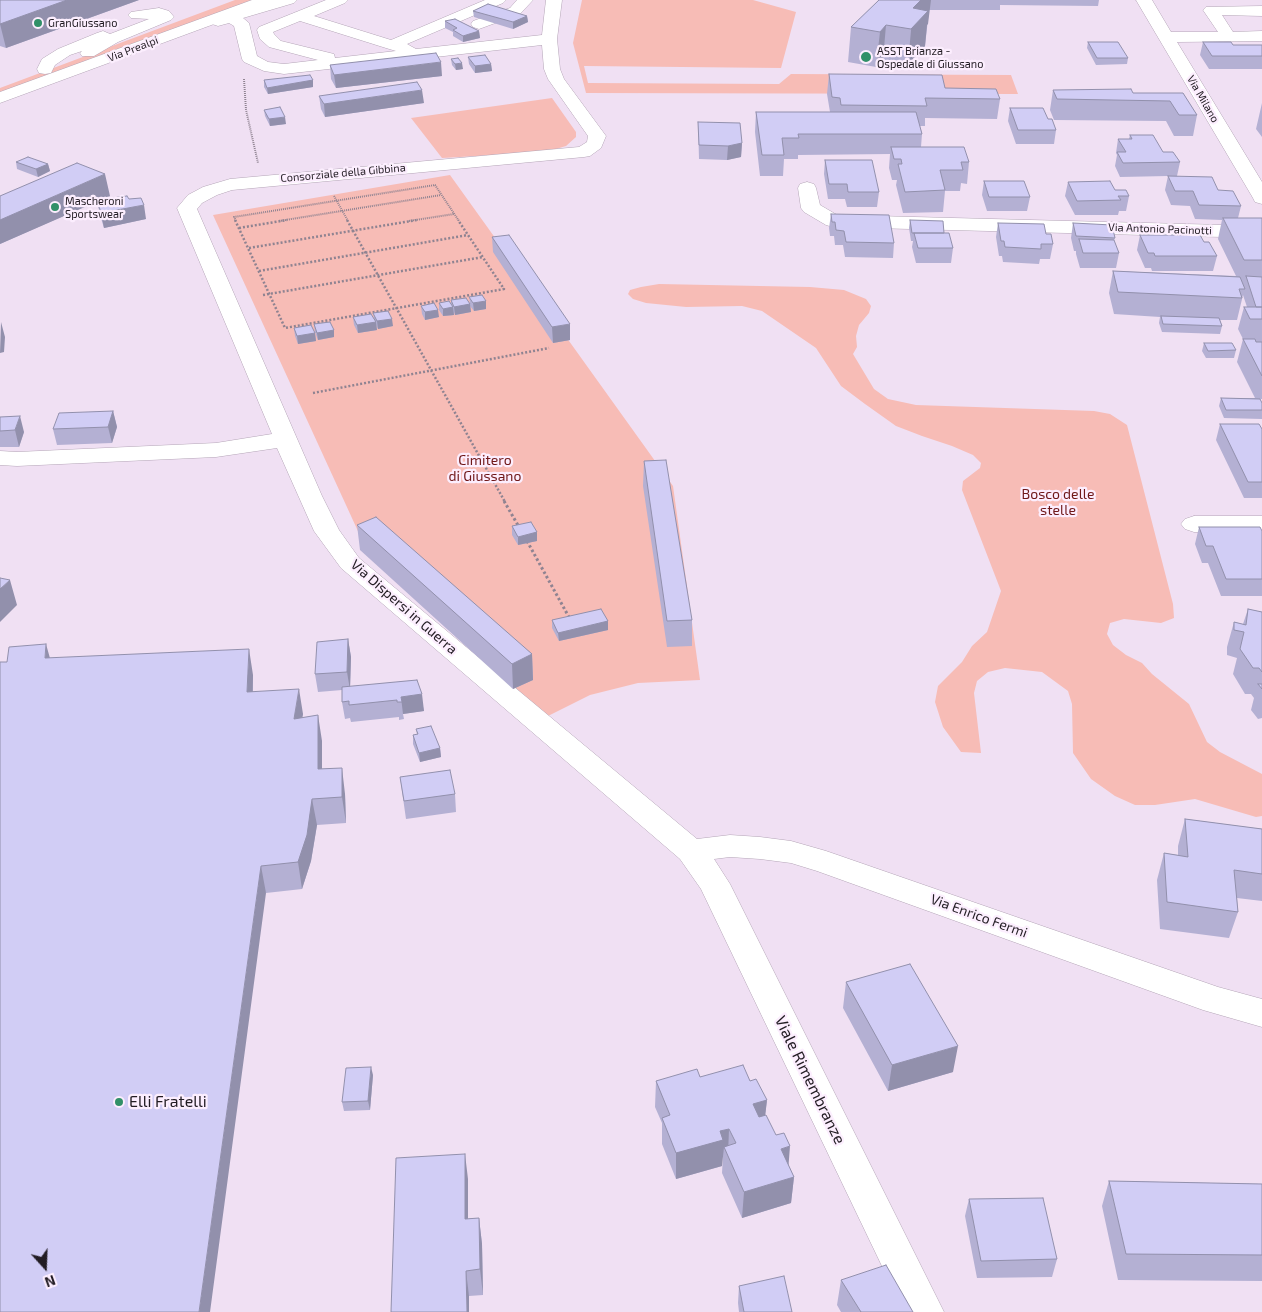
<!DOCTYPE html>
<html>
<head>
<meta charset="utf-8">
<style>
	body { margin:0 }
	#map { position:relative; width:1262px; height:1312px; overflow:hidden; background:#f0e0f3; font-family:"Exo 2",sans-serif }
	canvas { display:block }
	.north { position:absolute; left:20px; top:1242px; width:50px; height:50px; -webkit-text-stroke:4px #fceefe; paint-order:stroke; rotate:160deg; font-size:14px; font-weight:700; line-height:20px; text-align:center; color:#221c23 }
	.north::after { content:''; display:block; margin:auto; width:18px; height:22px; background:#221c23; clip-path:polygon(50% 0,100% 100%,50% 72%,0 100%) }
</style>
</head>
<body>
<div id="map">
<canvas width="1262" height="1312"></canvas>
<div class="north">N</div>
</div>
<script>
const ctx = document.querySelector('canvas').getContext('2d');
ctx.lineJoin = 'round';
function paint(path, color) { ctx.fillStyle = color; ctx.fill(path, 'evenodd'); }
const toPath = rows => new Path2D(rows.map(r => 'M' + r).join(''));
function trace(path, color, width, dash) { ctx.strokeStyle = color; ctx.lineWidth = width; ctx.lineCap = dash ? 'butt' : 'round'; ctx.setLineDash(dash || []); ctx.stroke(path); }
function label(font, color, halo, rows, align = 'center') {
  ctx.font = font + ' "Exo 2",sans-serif'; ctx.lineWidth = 4.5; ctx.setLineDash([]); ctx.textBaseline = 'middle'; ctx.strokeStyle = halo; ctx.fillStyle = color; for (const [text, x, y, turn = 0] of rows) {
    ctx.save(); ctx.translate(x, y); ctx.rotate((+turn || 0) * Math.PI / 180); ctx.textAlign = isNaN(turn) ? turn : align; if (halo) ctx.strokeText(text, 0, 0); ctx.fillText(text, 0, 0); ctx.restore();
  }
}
paint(toPath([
	[235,0,255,0,0,93,0,88],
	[582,0,753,0,796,12,781,68,584,66,588,83,779,84,791,74,1011,75,1018,94,586,93,573,43],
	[552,98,576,132,576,137,566,146,546,152,442,158,411,118],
	[450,175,673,486,700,680,638,683,590,695,546,717,368,553,213,215],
	[659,284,810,287,844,290,866,299,871,306,869,313,859,325,856,336,857,347,853,354,874,389,888,399,916,405,1094,411,1110,414,1127,425,1173,604,1174,618,1161,623,1124,619,1110,623,1107,634,1113,645,1126,655,1142,663,1152,674,1189,704,1207,742,1220,752,1262,774,1262,816,1256,817,1195,799,1155,805,1135,805,1115,796,1091,779,1073,753,1072,704,1068,691,1042,672,1005,668,988,672,977,681,974,693,981,753,961,752,943,727,935,702,938,686,962,662,972,646,987,632,1001,591,962,490,963,481,980,468,981,463,973,455,952,446,922,436,896,426,865,404,841,386,816,348,762,311,742,306,686,307,646,303,633,299,628,294,630,290,641,287]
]), '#f7bcb6');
const minor = toPath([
	[273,0,297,0,294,3,243,18,249,23,257,56,268,62,284,64,318,60,269,47,260,39,257,30,259,27,326,0,348,0,345,3,314,16,391,40,485,0,506,0,503,3,407,44,416,49,542,35,546,0,562,0,557,39,560,69,564,79,606,136,601,148,590,156,584,157,232,190,217,195,202,203,197,209,322,496,339,530,359,558,697,839,730,835,760,837,791,841,826,851,1218,987,1262,999,1262,1027,1203,1010,817,871,791,863,760,859,730,857,714,859,730,884,944,1312,904,1312,701,889,680,859,341,568,314,531,277,448,216,457,17,466,0,465,0,451,17,452,216,443,272,434,177,208,188,195,203,187,230,179,579,147,587,142,588,136,548,79,544,69,542,45,284,74,264,71,244,62,242,59,234,26,229,23,218,26,212,24,210,21,212,18,273,0],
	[300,21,386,48,396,51,335,58,334,54,281,41,274,34,273,32,300,21],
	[517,0,533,0,520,14,479,29,473,27,471,24,473,21,510,8,517,0],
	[1136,0,1152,0,1171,32,1218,32,1203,10,1206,7,1262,6,1262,16,1222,15,1233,32,1262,31,1262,41,1177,42,1262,182,1262,204,1255,202,1253,198,1136,0],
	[159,8,169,11,174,17,171,20,118,42,94,56,82,56,80,53,82,51,70,55,55,65,51,73,45,74,39,73,37,69,42,59,58,49,97,33,103,31,110,34,149,19,131,18,128,15,131,12,159,8],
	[807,182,814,184,816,188,820,205,837,215,1262,226,1262,238,833,227,826,225,804,212,801,208,798,188,800,184,807,182],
	[1194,516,1262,516,1262,532,1194,532,1185,529,1181,524,1185,519,1194,516]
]);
const major = toPath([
	[252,0,274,0,271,3,0,103,0,92,252,0]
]);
trace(minor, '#b4a5b7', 1);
trace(major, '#b4a5b7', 1);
trace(toPath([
	[244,79,246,110,258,163],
	[334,196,348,221],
	[236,221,234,217,435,185,459,221],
	[279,221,441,195],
	[409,221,454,214]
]), '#8f8391', 2, [1, 1]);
trace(toPath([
	[235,220,285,328,504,289,458,220],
	[347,220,505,502],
	[239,228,287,220],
	[249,248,417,220],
	[259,271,468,235],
	[263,295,483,257],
	[313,393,549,348]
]), '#8f8391', 2.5, [2, 2]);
trace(toPath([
	[504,501,519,527],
	[527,541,570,619]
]), '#8f8391', 3, [2.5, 2.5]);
paint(minor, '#fff');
paint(major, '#fff');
paint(toPath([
	[0,0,139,0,6,48,0,46],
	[879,0,1099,0,1098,6,1000,5,1000,10,929,10,925,46,908,64,883,60,876,67,848,62,851,27],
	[473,11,527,16,528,22,513,29,474,17],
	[445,21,479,31,480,38,463,42,453,36,453,32,445,28],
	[1088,42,1128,58,1127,64,1096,65,1087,48],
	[1203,42,1233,45,1262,45,1262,69,1209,69,1200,55],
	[468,57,491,64,492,71,475,73,469,64],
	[451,59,463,69,456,70,452,65],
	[330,65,442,76,336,88,331,79],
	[829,74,945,88,1000,99,997,119,925,118,925,126,920,126,922,134,921,147,969,162,967,184,961,183,960,191,945,191,943,212,903,213,896,185,897,180,892,180,889,168,890,154,798,155,798,159,784,159,783,176,760,176,755,132,756,112,830,112,827,94],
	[264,80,313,80,313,87,268,94,264,87],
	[1053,90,1133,93,1183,93,1197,115,1193,136,1174,136,1166,121,1054,120,1050,110],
	[319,96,424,103,325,117,321,109],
	[1262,103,1262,137,1256,129],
	[1010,108,1048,119,1056,130,1054,144,1016,144,1008,121],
	[264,110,286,124,270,126,265,116],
	[698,122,742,143,741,157,727,160,699,159],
	[1130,135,1163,152,1180,162,1177,176,1218,190,1241,206,1238,218,1262,218,1262,399,1260,399,1262,403,1262,419,1224,418,1219,406,1221,398,1255,398,1237,362,1243,339,1238,329,1244,307,1247,307,1243,295,1237,320,1220,320,1222,326,1220,334,1162,332,1159,323,1160,317,1114,314,1109,293,1113,271,1236,276,1218,239,1222,220,1195,219,1190,206,1171,205,1165,190,1168,176,1120,177,1115,166,1117,155,1116,153,1118,139,1129,139],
	[825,160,879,192,877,207,847,207,845,199,828,199,824,174],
	[16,162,48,164,50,171,38,177,17,169],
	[984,181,1030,197,1027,211,987,211,982,195],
	[1068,182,1115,190,1129,196,1126,211,1119,211,1118,215,1075,215,1065,196],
	[0,196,110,196,100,200,129,199,146,219,104,228,100,215,97,201,0,244],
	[831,214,894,243,893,258,845,257,843,245,835,245,834,236,830,236,829,228],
	[910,220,944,233,953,248,951,263,916,263,912,247,913,241,911,241,909,228],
	[998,223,1046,234,1053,244,1050,259,1040,259,1039,264,1003,262,1002,256,999,256,996,237],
	[1073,223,1115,238,1114,241,1119,253,1116,268,1080,268,1076,254,1076,251,1074,251,1071,238],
	[1140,235,1204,242,1217,256,1213,271,1152,271,1151,268,1145,268,1137,250],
	[492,237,570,340,553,343,493,252],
	[469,297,486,309,474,311,470,306,471,312,455,315,454,312,454,315,443,316,439,310,439,303,451,303,451,300,470,303],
	[421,306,439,317,425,320,422,314],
	[373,313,393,326,378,329,376,325,377,330,358,333,354,325,353,317,374,318],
	[314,324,334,337,318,340,315,332],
	[294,328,315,333,316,341,298,344,295,336],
	[1204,343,1236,350,1234,358,1206,358,1202,351],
	[113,411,117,427,112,443,57,445,53,429],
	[0,417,24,432,19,447,0,447],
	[1220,424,1262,429,1262,498,1244,498,1216,440],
	[644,461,692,620,692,646,667,647,643,486],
	[357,525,532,654,533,680,513,689,360,550],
	[512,526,537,532,537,541,518,545,512,535],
	[1199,527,1262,531,1262,596,1221,596,1208,563,1202,563,1195,544],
	[1248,609,1262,612,1262,718,1258,719,1251,710,1254,698,1251,694,1245,694,1233,674,1237,658,1227,655,1227,647,1234,622,1243,624],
	[552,620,608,621,608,630,559,641,552,628],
	[348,639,351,657,350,687,417,680,424,711,403,714,404,719,399,720,399,717,351,722,350,718,345,719,342,702,342,690,318,692,315,674],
	[50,658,253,675,253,692,303,714,302,717,322,741,322,769,345,794,346,823,317,825,311,861,302,889,266,893],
	[416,729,440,748,441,757,420,762,413,744,413,735,417,734],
	[400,777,455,794,456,812,406,819],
	[1185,819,1262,829,1262,901,1237,898,1238,912,1229,938,1160,929,1157,880,1164,853,1178,855,1178,846],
	[846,982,953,1072,888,1091,843,1008],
	[373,1075,370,1110,344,1111,342,1102],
	[700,1077,750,1081,767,1100,765,1115,794,1177,791,1203,742,1218,722,1173,723,1156,722,1156,722,1166,676,1179,662,1144,662,1123,655,1107,656,1081],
	[468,1179,468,1219,479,1218,482,1244,483,1295,469,1296,391,1312],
	[1109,1181,1262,1184,1262,1281,1118,1280,1102,1206],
	[969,1199,1057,1259,1052,1277,977,1278,965,1216],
	[841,1280,913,1312,841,1312,837,1305],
	[739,1286,792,1312,739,1312,738,1303]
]), '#b4b0d3');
paint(toPath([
	[67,0,139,0,6,48,0,24],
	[916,0,931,0,928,24,927,25,925,46,908,64,913,8],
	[527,16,528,22,513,29,513,22],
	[886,25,883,60,876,67,880,32],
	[479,31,480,38,463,42,463,36],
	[441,62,442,76,336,88,334,75],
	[462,63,463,69,456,70,455,64],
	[491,64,492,71,475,73,475,66],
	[313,80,313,87,268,94,267,88],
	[422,90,424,103,325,117,324,104],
	[285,117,286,124,270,126,269,119],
	[742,143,741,157,727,160,728,146],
	[48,164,50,171,38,177,36,169],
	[105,174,110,196,0,244,0,220],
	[144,205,146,219,104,228,101,213],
	[486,301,486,309,474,311,473,303],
	[470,304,471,312,455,315,454,307],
	[453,307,454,315,443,316,443,309],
	[438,310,439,317,425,320,425,312],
	[392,319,393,326,378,329,377,321],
	[1,322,5,337,4,352,0,353],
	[376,322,377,330,358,333,357,325],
	[570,324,570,340,553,343,552,327],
	[334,330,334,337,318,340,317,333],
	[315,333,316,341,298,344,297,336],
	[113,411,117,427,112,443,108,427],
	[20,416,24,432,19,447,15,430],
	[537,532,537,541,518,545,518,537],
	[10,580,17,605,0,622,0,589],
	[608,621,608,630,559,641,558,633],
	[348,639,351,657,350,690,347,672],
	[46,644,53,669,45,658],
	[249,649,253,675,252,718,247,692],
	[532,654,533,680,513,689,512,664],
	[299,689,303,714,298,744,294,719],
	[422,694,424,711,403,714,401,697],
	[318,715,322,741,322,795,318,769],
	[440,748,441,757,420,762,419,753],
	[342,768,345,794,346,823,342,797],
	[312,799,317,825,311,861,302,889,298,862],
	[261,866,266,893,210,1312,199,1312],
	[958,1046,953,1072,888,1091,892,1065],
	[371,1067,373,1075,370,1110,368,1101],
	[767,1100,764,1126,751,1130,753,1104],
	[729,1129,728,1155,724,1147,722,1166,676,1179,676,1153,720,1131],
	[790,1146,788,1172,781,1149],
	[465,1154,468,1179,468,1245,465,1219],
	[794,1177,791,1203,742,1218,744,1192],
	[479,1218,482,1244,483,1295,480,1269],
	[466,1271,469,1296,469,1312,467,1312]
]), '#9290ac');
const building = toPath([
	[0,0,67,0,0,24,0,0],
	[879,0,921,0,913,8,928,11,911,29,886,25,880,32,851,27,879,0],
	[488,4,527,16,513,22,473,11,488,4],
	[455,19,479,31,463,36,453,30,457,28,445,21,455,19],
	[1088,42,1118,42,1128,58,1097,58,1088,42],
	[1203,42,1231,42,1233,45,1262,45,1262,56,1212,56,1203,42],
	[436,53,441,62,334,75,330,65,436,53],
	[485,55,491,64,475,66,468,57,485,55],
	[458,58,462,63,455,64,451,59,458,58],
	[829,74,942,75,945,88,996,89,1000,99,925,98,927,106,841,105,840,98,832,97,829,74],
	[310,75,313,80,267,88,264,80,310,75],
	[417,82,422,90,324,104,319,96,417,82],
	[1131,89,1133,93,1183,93,1197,115,1179,115,1170,101,1057,99,1053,90,1131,89],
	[280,107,285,117,269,119,264,110,280,107],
	[1010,108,1043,108,1048,119,1052,119,1056,130,1018,130,1010,108],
	[756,112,916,112,922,134,798,134,799,138,782,138,784,155,762,155,756,112],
	[698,122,740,123,742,143,728,146,699,145,698,122],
	[1130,135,1153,135,1163,152,1173,152,1180,162,1123,163,1117,152,1126,152,1118,139,1132,139,1130,135],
	[891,147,964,147,969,162,961,162,963,170,940,170,945,190,905,192,898,164,902,164,901,159,894,159,891,147],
	[28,157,48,164,36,169,16,162,28,157],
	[825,160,872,160,879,192,848,192,847,184,829,184,825,160],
	[77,163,105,174,0,220,0,196,77,163],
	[1168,176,1212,177,1218,190,1233,191,1241,206,1199,205,1193,191,1175,191,1168,176],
	[984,181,1024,181,1030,197,989,197,984,181],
	[1110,181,1115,190,1126,190,1129,196,1118,196,1121,200,1077,201,1068,182,1110,181],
	[127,196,129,199,141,198,144,205,101,213,97,200,127,196],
	[831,214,889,215,894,243,846,242,844,231,836,230,835,222,832,222,831,214],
	[1223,218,1262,218,1262,260,1244,260,1223,218],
	[910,220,943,221,944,233,912,233,910,220],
	[998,223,1044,224,1046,234,1051,234,1053,244,1041,244,1041,249,1005,247,1004,241,1001,241,998,223],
	[1073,223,1112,225,1115,238,1076,236,1073,223],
	[914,233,949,233,953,248,918,248,914,233],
	[509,235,570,324,552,327,492,237,509,235],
	[1140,235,1200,235,1204,242,1209,242,1217,256,1155,256,1154,253,1148,253,1140,235],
	[1079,239,1114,240,1119,253,1083,253,1079,239],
	[1113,271,1240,277,1245,289,1239,289,1242,298,1118,292,1113,271],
	[1246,276,1262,277,1262,307,1256,307,1246,276],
	[482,295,486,301,473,303,469,297,482,295],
	[466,298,470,304,454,307,451,300,466,298],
	[449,301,453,307,443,309,439,303,449,301],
	[434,303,438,310,425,312,421,306,434,303],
	[1244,307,1262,307,1262,319,1250,319,1244,307],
	[388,311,392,319,377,321,373,313,388,311],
	[371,314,376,322,357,325,353,317,371,314],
	[1161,316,1219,318,1222,326,1163,324,1161,316],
	[330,322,334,330,317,333,314,324,330,322],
	[311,325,315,333,297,336,294,328,311,325],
	[1243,339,1255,339,1256,342,1262,342,1262,376,1243,339],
	[1204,343,1232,343,1236,350,1208,351,1204,343],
	[1221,398,1260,399,1262,403,1262,410,1226,410,1221,398],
	[113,411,108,427,53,429,59,413,113,411],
	[20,416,15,430,0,431,0,417,20,416],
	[1220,424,1259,424,1262,429,1262,482,1248,482,1220,424],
	[666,460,692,620,667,621,644,461,666,460],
	[376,517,532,654,512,664,357,525,376,517],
	[531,522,537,532,518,537,512,526,531,522],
	[1199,527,1260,527,1262,531,1262,579,1226,579,1213,546,1206,546,1199,527],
	[0,578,10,580,0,589,0,578],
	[601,609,608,621,558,633,552,620,601,609],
	[1248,609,1262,612,1262,672,1259,668,1253,668,1240,649,1244,632,1234,630,1234,622,1246,625,1248,609],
	[348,639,347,672,315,674,317,642,348,639],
	[46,644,45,658,249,649,247,692,299,689,294,719,318,715,318,769,342,768,342,797,312,799,307,835,298,862,261,866,199,1312,0,1312,0,662,7,662,9,647,46,644],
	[417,680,422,694,401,697,402,702,397,702,397,700,349,705,349,701,342,702,342,687,417,680],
	[1258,684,1262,684,1262,689,1258,684],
	[431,726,440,748,419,753,413,735,418,734,416,729,431,726],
	[450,770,455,794,404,801,400,777,450,770],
	[1185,819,1262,829,1262,874,1234,870,1238,912,1167,902,1164,853,1188,857,1185,819],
	[910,964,958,1046,892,1065,846,982,910,964],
	[743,1065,750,1081,756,1079,767,1100,753,1104,759,1117,766,1115,776,1135,784,1133,790,1146,781,1149,794,1177,744,1192,724,1147,736,1143,729,1129,720,1131,723,1140,676,1153,662,1118,670,1115,656,1081,697,1069,700,1077,743,1065],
	[371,1067,368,1101,342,1102,346,1068,371,1067],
	[465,1154,465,1219,479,1218,480,1269,466,1271,467,1312,391,1312,396,1158,465,1154],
	[1109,1181,1262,1184,1262,1255,1126,1254,1109,1181],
	[1043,1198,1057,1259,981,1261,969,1199,1043,1198],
	[886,1265,913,1312,860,1312,861,1312,841,1280,886,1265],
	[784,1276,792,1312,744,1312,739,1286,784,1276]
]);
paint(building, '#d1cdf5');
trace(building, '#9290ac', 1);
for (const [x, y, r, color] of [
	[38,23,5,"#319068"],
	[866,57,6,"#319068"],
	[55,207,5,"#319068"],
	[119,1102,5,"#319068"]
]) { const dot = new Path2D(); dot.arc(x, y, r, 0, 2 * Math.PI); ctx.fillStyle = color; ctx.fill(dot); trace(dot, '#fceefe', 2); }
label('11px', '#221c23', '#fceefe', [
	["GranGiussano",48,23],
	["ASST Brianza -",877,51],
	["Ospedale di Giussano",877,64],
	["Mascheroni",65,201],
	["Sportswear",65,214]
], 'left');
label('11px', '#221c23', '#fceefe', [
	["Via Prealpi",133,49,-21],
	["Via Milano",1203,99,60],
	["Consorziale della Gibbina",343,173,-5],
	["Via Antonio Pacinotti",1160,229,2]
]);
label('14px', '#6f1718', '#fceefe', [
	["Cimitero",485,460],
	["di Giussano",485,476],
	["Bosco delle",1058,494],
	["stelle",1058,510]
]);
label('14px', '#221c23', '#fceefe', [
	["Via Dispersi in Guerra",404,607,41],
	["Via Enrico Fermi",979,916,20]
]);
label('16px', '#221c23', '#fceefe', [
	["Viale Rimembranze",810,1080,64]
]);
label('16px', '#221c23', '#fceefe', [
	["Elli Fratelli",129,1102]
], 'left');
</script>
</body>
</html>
